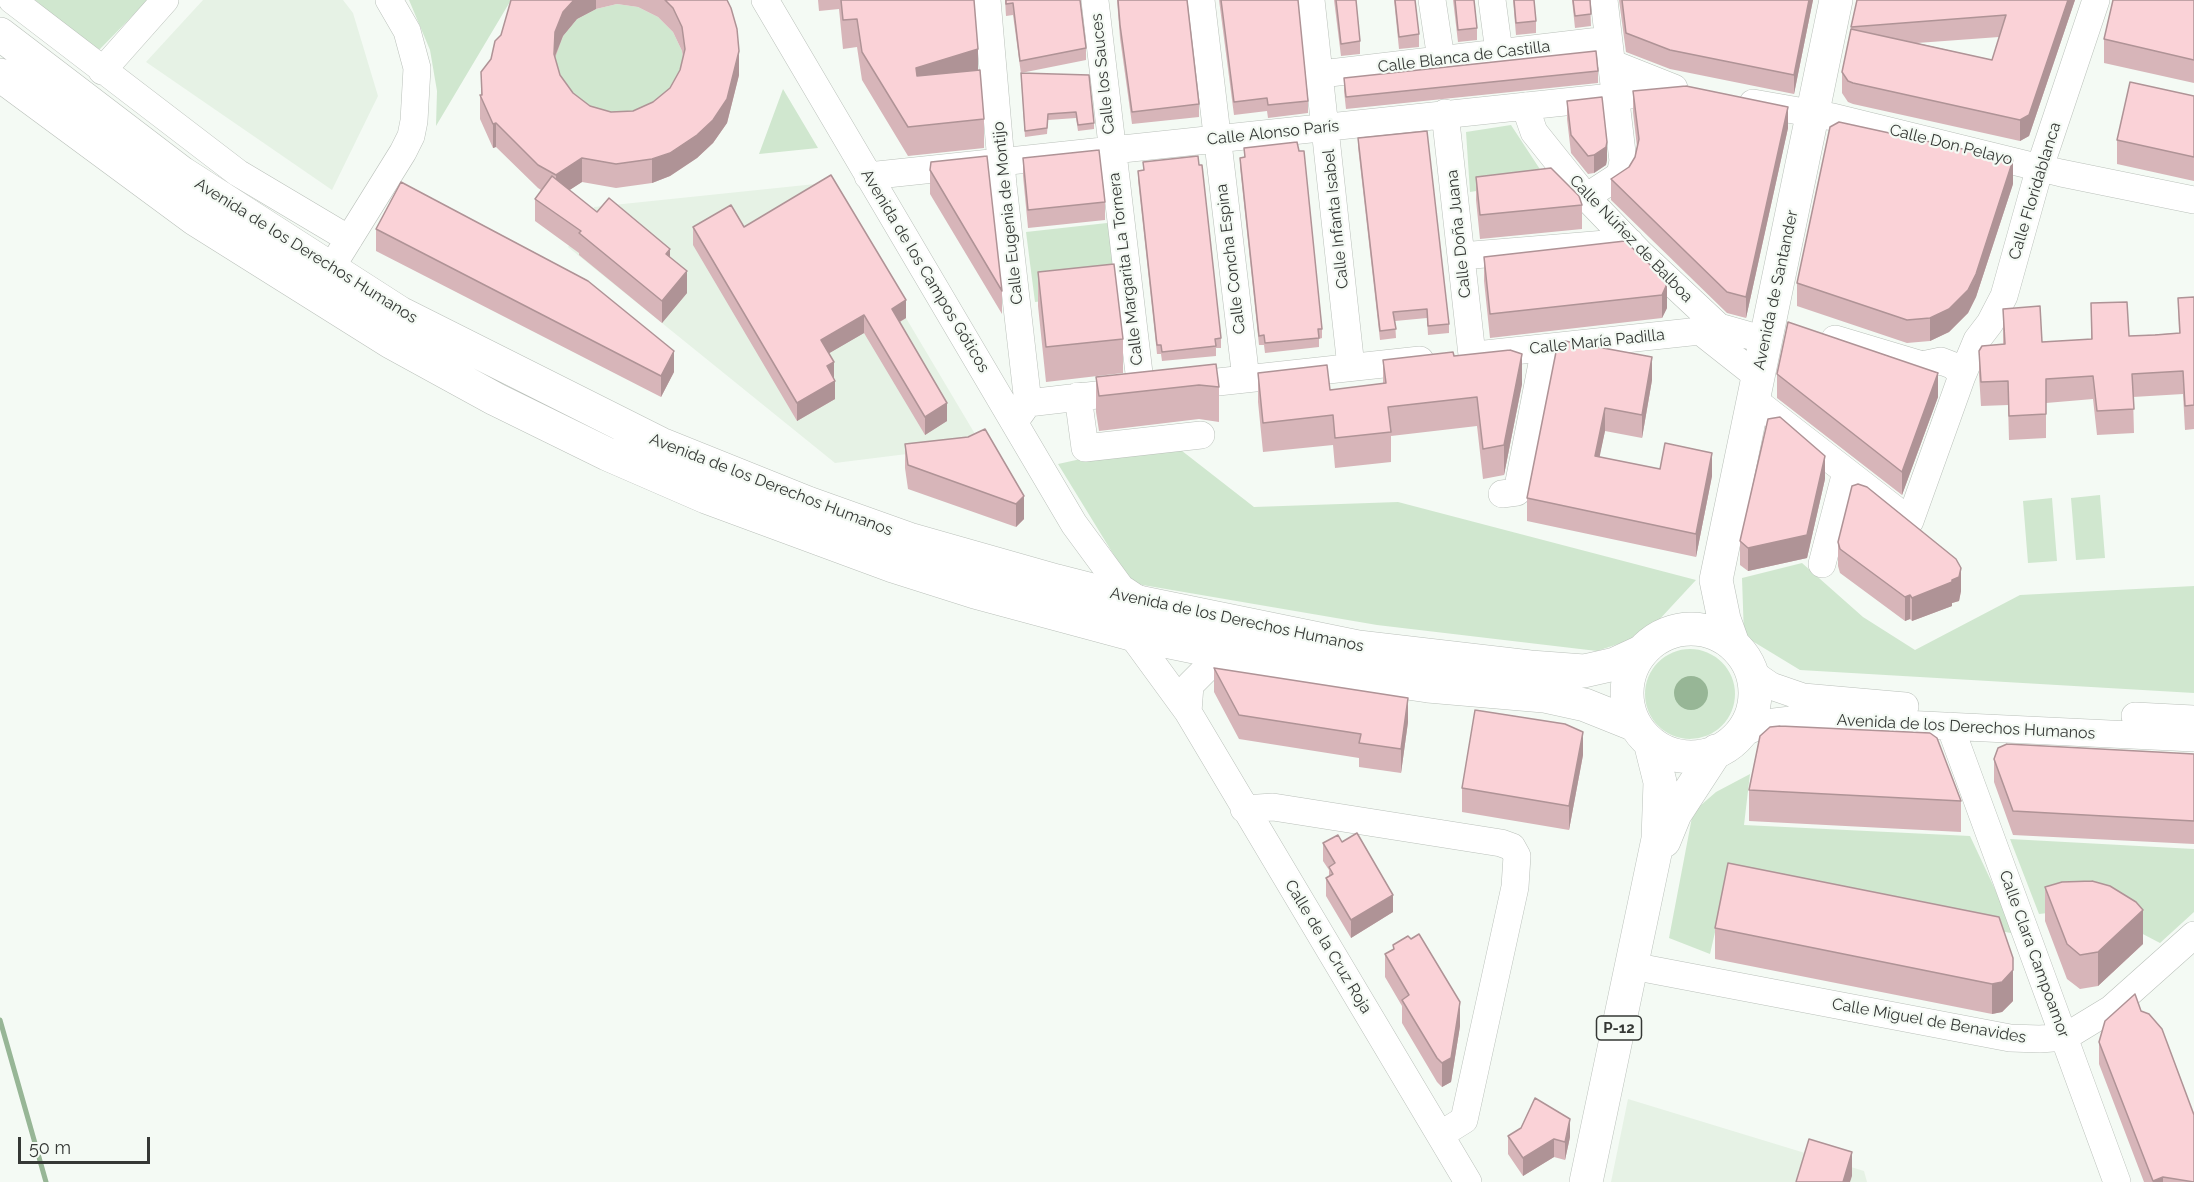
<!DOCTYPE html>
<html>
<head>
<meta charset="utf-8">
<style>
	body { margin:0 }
	#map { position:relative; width:2194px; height:1182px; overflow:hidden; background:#f4faf4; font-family:Raleway,sans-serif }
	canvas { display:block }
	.scale { position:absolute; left:18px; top:1137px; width:132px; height:27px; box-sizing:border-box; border:3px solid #353835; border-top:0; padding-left:8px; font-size:18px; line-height:21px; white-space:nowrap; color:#353835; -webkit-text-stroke:4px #f4faf4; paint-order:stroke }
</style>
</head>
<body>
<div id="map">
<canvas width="2194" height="1182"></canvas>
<div class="scale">50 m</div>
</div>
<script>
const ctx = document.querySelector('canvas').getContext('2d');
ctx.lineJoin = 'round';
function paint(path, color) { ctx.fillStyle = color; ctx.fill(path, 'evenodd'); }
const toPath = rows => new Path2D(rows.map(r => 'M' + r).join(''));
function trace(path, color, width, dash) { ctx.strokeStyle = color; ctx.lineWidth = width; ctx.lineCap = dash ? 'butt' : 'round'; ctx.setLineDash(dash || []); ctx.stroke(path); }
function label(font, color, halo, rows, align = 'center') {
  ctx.font = font + ' Raleway,sans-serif'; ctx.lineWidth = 4.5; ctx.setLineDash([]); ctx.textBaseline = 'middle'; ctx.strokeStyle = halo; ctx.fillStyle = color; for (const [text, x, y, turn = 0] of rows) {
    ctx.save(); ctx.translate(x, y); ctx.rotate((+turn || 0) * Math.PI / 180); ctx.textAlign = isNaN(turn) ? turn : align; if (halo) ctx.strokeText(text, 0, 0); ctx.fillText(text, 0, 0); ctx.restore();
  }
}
paint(toPath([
	[203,0,343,0,353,13,378,96,332,190,146,62],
	[825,183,906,318,978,439,963,447,835,463,568,247,583,225,595,223,594,207],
	[1628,1099,1864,1171,1867,1182,1611,1182]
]), '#e6f2e5');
paint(toPath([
	[35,0,148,0,100,49,91,48],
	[409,0,511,0,436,126,437,91,430,50],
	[617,4,638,7,658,17,673,32,682,51,685,72,680,93,611,135,554,78,555,56,563,36,577,19,596,9],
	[783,89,818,148,759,154],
	[1511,125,1547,180,1470,192,1466,132],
	[1116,222,1120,292,1035,302,1026,232],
	[1168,440,1254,507,1398,502,1696,580,1645,635,1597,651,1377,625,1131,583,1058,464],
	[2100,495,2105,558,2076,560,2071,498],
	[2052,498,2057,561,2028,563,2023,501],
	[1802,563,1863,617,1915,650,2020,595,2194,586,2194,693,1800,670,1744,636,1742,578],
	'1645 694a45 45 0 1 1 90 0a45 45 0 1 1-90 0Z',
	[1750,774,1744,825,1970,836,2016,934,1727,880,1710,954,1669,938,1693,812,1716,792],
	[2010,839,2194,849,2194,912,2160,943,2093,908,2039,914]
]), '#d0e7cf');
paint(toPath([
	'1674 693a17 17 0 1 1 34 0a17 17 0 1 1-34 0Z'
]), '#97b696');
trace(toPath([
	[0,1020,46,1182]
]), '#97b696', 5);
const minor = toPath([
	[12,0,238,173,349,239],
	[765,0,1074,524,1121,588,1142,602],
	[987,0,1003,185,1028,403,1018,417],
	[1201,0,1246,379],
	[1311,0,1351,367],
	[1432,0,1441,59],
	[1492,0,1499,52],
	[1095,1,1141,390],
	[1611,63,1674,88],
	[102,71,165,0],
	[1321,74,1608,40],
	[1753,103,1833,117,2061,173,2194,200],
	[1525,106,1534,132,1586,197,1640,253,1719,327,1765,340],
	[1445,113,1472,355],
	[868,176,1668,91],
	[1586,197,1620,175,1623,161,1604,0],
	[339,255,403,152,411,136,414,121,417,68,407,31,389,0],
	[1461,256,1630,242],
	[1835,339,1922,365,1941,361,1954,366,1962,376],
	[1476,355,1700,331,1757,376],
	[1181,386,1420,360],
	[1078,396,1085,448,1201,435],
	[1754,400,1910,521,1962,376,1977,340,1990,323,2004,296,2040,167,2096,0],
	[1028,403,1131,391],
	[1502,494,1517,492,1545,348],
	[1822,564,1846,472],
	[1131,634,1188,712,1468,1182],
	[1752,673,1771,686,1803,697,1905,706],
	[1188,712,1190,685,1222,653],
	[2135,716,2194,719],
	[1950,726,2117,1182],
	[1740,734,1766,723,1799,719,2194,738],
	[1244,809,1273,807,1501,843,1512,847,1517,856,1515,887,1464,1120,1440,1135],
	[1632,966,2010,1038,2040,1039,2065,1037,2111,1009,2194,935]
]);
const major = toPath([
	[0,34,182,173,400,313,661,444,808,503,909,539,1057,581,1143,603,1358,647,1530,667,1584,671,1615,664,1641,652],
	[0,75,195,219,391,342,495,399,607,454,706,497,893,566,975,592,1131,634,1277,664,1428,686,1544,696,1585,705,1635,725]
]);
const highway = toPath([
	'1627 693a64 64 0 1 1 128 0a64 64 0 1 1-128 0Z',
	[1733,644,1724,619,1716,580,1836,0],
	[1664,841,1675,814,1716,751],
	[1586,1182,1658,839,1660,782,1650,742]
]);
trace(minor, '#bac0ba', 28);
trace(major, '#bac0ba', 34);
trace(highway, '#bac0ba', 34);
trace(minor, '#fff', 27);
trace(major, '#fff', 33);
trace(highway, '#fff', 33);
paint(toPath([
	[511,0,727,0,739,75,727,123,713,143,697,158,670,176,652,183,616,188,582,182,569,190,597,212,670,258,687,293,662,323,579,255,579,253,535,221,535,199,541,190,538,188,496,147,493,148,480,119,480,95,481,95,481,72,491,59,501,35],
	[617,4,638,7,658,17,673,32,682,51,683,58,680,70,670,88,653,102,633,111,611,112,590,106,573,93,560,75,555,58,563,36,577,19,596,9],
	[818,0,974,0,978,70,984,119,984,148,908,156,862,80,857,47,843,49,839,9,819,11],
	[1005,0,1080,0,1086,48,1086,60,1021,73,1094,123,1094,129,1078,131,1076,118,1048,120,1047,134,1025,137,1021,74,1013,15,1006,16],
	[1117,0,1187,0,1199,104,1199,117,1132,124,1120,38],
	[1219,0,1298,0,1308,101,1308,113,1268,118,1267,111,1234,115],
	[1334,0,1356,0,1360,41,1360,54,1341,56],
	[1394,0,1415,0,1419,34,1419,47,1399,49],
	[1453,0,1474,0,1477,28,1477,40,1458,42],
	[1513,0,1534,0,1536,21,1536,33,1516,35],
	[1572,0,1590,0,1591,26,1575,28],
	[1619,0,1813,0,1794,94,1670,69,1626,52],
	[1857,0,2075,0,2029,136,2020,141,1853,104,1848,102,1842,93,1842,72],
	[1999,37,1992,60,1917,43],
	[2194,0,2194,83,2104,63,2104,39],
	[1598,71,1598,83,1346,109,1344,91,1344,78],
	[1633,91,1788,128,1746,318,1727,313,1611,200,1611,179,1629,167,1635,157,1637,147,1633,112],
	[2194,96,2194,181,2117,164,2117,140],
	[1567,101,1607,160,1606,165,1594,173,1588,174,1571,153,1567,119],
	[1358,138,1449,324,1449,333,1428,335,1427,318,1395,321,1396,338,1380,340,1358,147],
	[1244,148,1322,329,1322,338,1319,339,1319,347,1265,353,1264,345,1259,345,1240,167,1240,158,1244,157],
	[1023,158,1105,202,1105,220,1028,228,1023,176],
	[1143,162,1221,338,1221,348,1216,348,1216,356,1162,361,1161,354,1157,354,1138,180,1138,171,1143,170],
	[930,170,1002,291,1002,314,930,194],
	[1476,177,1582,205,1582,229,1480,239,1476,200],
	[2013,184,1976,297,1968,313,1949,332,1930,341,1907,343,1797,306,1797,283],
	[693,227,906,318,900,322,947,421,925,435,864,333,829,353,834,379,835,399,797,421,693,245],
	[376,229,674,372,661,397,376,251],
	[1484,257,1665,279,1667,308,1662,318,1490,338,1484,281],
	[1038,272,1123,339,1123,373,1046,382,1038,306],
	[2194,297,2194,429,2185,430,2183,394,2133,397,2134,433,2097,435,2093,399,2046,403,2046,438,2009,440,2008,405,1981,406,1979,375,1979,351,2003,344,2003,309,2042,342,2091,339,2091,303,2129,336,2179,333,2178,298],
	[1557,347,1652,380,1642,438,1605,431,1599,457,1660,469,1712,476,1696,557,1527,521,1527,498],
	[1454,356,1522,384,1504,475,1483,479,1477,426,1391,436,1391,462,1335,468,1333,445,1263,452,1258,402,1258,373,1330,390,1383,384,1383,360],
	[1216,364,1219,387,1219,422,1199,419,1099,431,1096,412,1096,377],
	[1777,374,1938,397,1902,495,1777,398],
	[985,429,1024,519,1016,527,908,489,905,468,905,444,968,437],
	[1825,479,1807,558,1748,571,1740,565,1740,541],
	[1838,542,1961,591,1959,601,1952,603,1952,606,1912,621,1910,619,1905,621,1840,573,1838,566],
	[1214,668,1408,722,1401,773,1359,767,1359,758,1239,739,1214,692],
	[2194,754,2194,844,2013,835,1994,782,1994,759],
	[1583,755,1569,830,1462,812,1462,788],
	[1749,790,1961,801,1961,832,1749,821],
	[1342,842,1393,912,1351,938,1326,896,1326,878,1329,876,1329,870,1323,861,1323,843],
	[2045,887,2143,944,2098,986,2080,989,2067,979,2045,921],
	[1999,917,2013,1001,2002,1012,1992,1014,1715,959,1715,928],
	[1393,945,1460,1026,1451,1082,1442,1087,1437,1082,1402,1023,1402,1006,1385,977,1385,954,1393,950],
	[2099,1042,2194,1182,2144,1182,2099,1064],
	[1508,1136,1570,1137,1565,1160,1554,1157,1523,1176,1508,1154]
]), '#d7b5b9');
paint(toPath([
	[574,0,596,0,596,9,577,19,563,36,555,56,554,78,555,32,563,12],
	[1809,0,1813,0,1794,94,1794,75],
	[2068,0,2075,0,2029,136,2020,141,2020,120],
	[978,49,978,77,916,96,916,68],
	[739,51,739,75,727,123,713,143,697,158,670,176,652,183,652,159],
	[1788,107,1788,128,1746,318,1746,297],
	[496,123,496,147,493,148,493,124],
	[1607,142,1607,160,1606,165,1594,173,1594,155],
	[582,158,582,182,556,199,556,175],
	[2013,160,2013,184,1976,297,1968,313,1949,332,1930,341,1930,318],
	[670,249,670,271,666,254],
	[687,271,687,293,662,323,662,301],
	[1667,284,1667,308,1662,318,1662,295],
	[906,300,906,318,892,326,892,309],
	[864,315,864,333,821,358,821,340],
	[674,351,674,372,661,397,661,376],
	[1522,354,1522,384,1504,475,1504,445],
	[1652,357,1652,380,1642,438,1642,415],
	[834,362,834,380,827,366],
	[1938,373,1938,397,1902,495,1902,472],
	[835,381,835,399,797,421,797,403],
	[947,403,947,421,925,435,925,417],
	[1605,408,1605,431,1595,479,1595,456],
	[1712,453,1712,476,1696,557,1696,534],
	[1825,456,1825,479,1807,558,1748,571,1748,548],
	[1024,496,1024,519,1016,527,1016,504],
	[1961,568,1961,591,1959,601,1952,603,1952,606,1912,621,1912,598,1952,580],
	[1910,595,1910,619,1905,621,1905,597],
	[1408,698,1408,722,1401,773,1401,749],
	[1583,732,1583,755,1569,830,1569,806],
	[1393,895,1393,912,1351,938,1351,920],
	[2143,910,2143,944,2098,986,2098,952],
	[2013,958,2013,1001,2002,1012,1992,1014,1992,984],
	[1460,1002,1460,1026,1451,1082,1442,1087,1442,1063],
	[1570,1119,1570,1137,1565,1160,1565,1142],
	[1554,1139,1554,1157,1523,1176,1523,1158],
	[1852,1152,1852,1176,1850,1182,1843,1182],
	[2163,1177,2163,1182,2153,1182,2153,1181]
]), '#af9396');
const building = toPath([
	[511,0,574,0,563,12,555,32,554,54,560,75,573,93,590,106,611,112,633,111,653,102,670,88,680,70,685,49,682,27,673,8,665,0,727,0,731,8,737,29,739,51,727,99,713,120,697,135,670,153,652,159,616,164,582,158,556,175,538,165,496,123,493,124,480,95,482,95,481,72,491,59,495,41,501,35,511,0],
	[841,0,974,0,978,49,916,68,917,76,980,70,984,119,908,127,862,52,857,19,843,20,841,0],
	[1006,0,1080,0,1086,48,1020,61,1013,3,1006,4,1006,0],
	[1118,0,1187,0,1199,104,1132,112,1120,25,1118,0],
	[1221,0,1298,0,1308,101,1268,105,1267,98,1234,102,1221,0],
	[1336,0,1356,0,1360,41,1341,44,1336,0],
	[1395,0,1415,0,1419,34,1399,37,1395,0],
	[1455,0,1474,0,1477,28,1458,30,1455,0],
	[1514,0,1534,0,1536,21,1516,23,1514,0],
	[1573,0,1590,0,1591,14,1575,16,1573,0],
	[1622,0,1809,0,1794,75,1670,50,1626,33,1622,0],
	[1857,0,2068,0,2029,115,2020,120,1853,83,1848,81,1842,72,1851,29,1992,60,2006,15,1851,27,1857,0],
	[2113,0,2194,0,2194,60,2104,39,2113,0],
	[1596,51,1598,71,1346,97,1344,78,1596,51],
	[1021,73,1089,75,1094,123,1078,125,1076,112,1048,114,1047,128,1025,131,1021,73],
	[2130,82,2194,96,2194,157,2117,140,2130,82],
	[1686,86,1788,107,1746,297,1727,292,1611,179,1629,167,1635,157,1639,139,1633,91,1686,86],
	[1602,97,1607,142,1606,147,1594,155,1588,156,1571,135,1567,101,1602,97],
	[1839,122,2013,160,1976,274,1968,290,1949,309,1930,318,1907,320,1797,283,1830,127,1839,122],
	[1427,131,1449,324,1428,326,1427,309,1393,312,1396,329,1380,331,1358,138,1427,131],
	[1297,142,1299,151,1304,151,1322,329,1318,329,1319,338,1265,343,1264,335,1259,336,1240,158,1245,157,1244,148,1297,142],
	[1099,150,1105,202,1028,210,1023,158,1099,150],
	[987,156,1002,291,930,170,931,162,987,156],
	[1198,156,1199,165,1202,165,1221,338,1215,339,1216,346,1162,352,1161,345,1157,345,1138,171,1144,170,1143,162,1198,156],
	[1551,168,1579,196,1582,205,1480,215,1476,177,1551,168],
	[831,175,906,300,892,309,947,403,925,417,864,315,821,340,834,362,827,366,835,381,797,403,693,227,731,205,744,227,831,175],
	[552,176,597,212,609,198,670,249,666,254,687,271,662,301,579,233,581,231,535,199,552,176],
	[401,182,588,281,674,351,661,376,376,229,401,182],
	[1625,241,1665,279,1667,284,1662,295,1490,314,1484,257,1625,241],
	[1114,264,1123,339,1046,347,1038,272,1114,264],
	[2194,297,2194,405,2185,406,2183,371,2132,374,2134,409,2097,411,2093,376,2046,379,2046,414,2009,416,2008,381,1981,382,1979,351,1982,346,2005,344,2003,309,2040,306,2042,342,2092,339,2091,303,2127,302,2129,336,2155,335,2180,333,2178,298,2194,297],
	[1788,322,1938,373,1902,472,1777,374,1788,322],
	[1565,341,1652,357,1642,415,1605,408,1595,456,1660,469,1665,443,1712,453,1696,534,1527,498,1557,347,1565,341],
	[1510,350,1522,354,1504,445,1483,449,1477,397,1388,407,1391,432,1335,438,1333,415,1263,423,1258,373,1327,365,1330,390,1386,383,1383,360,1453,352,1454,356,1510,350],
	[1216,364,1219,387,1199,385,1099,396,1096,377,1216,364],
	[1780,417,1825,456,1807,535,1748,548,1740,541,1768,419,1780,417],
	[985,429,1024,496,1016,504,908,465,905,444,968,437,985,429],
	[1858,484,1867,487,1956,559,1961,568,1959,577,1952,580,1952,582,1912,598,1910,595,1905,597,1840,549,1838,542,1852,486,1858,484],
	[1214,668,1408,698,1401,749,1359,743,1361,734,1239,715,1214,668],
	[1475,710,1565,724,1583,732,1569,806,1462,788,1475,710],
	[1780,726,1930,733,1937,738,1961,801,1749,790,1760,736,1770,727,1780,726],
	[2007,744,2194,754,2194,821,2013,811,1994,759,1998,748,2007,744],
	[1357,833,1393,895,1351,920,1326,878,1333,874,1329,867,1335,863,1323,843,1338,835,1342,842,1357,833],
	[1728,863,1999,917,2013,958,2013,970,2002,982,1992,984,1715,928,1728,863],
	[2092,881,2110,886,2136,902,2143,910,2098,952,2080,955,2067,944,2045,887,2062,882,2092,881],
	[1419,934,1460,1002,1451,1058,1442,1063,1437,1058,1402,1000,1409,995,1385,954,1394,949,1393,945,1408,936,1411,939,1419,934],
	[2135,994,2141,1011,2149,1014,2162,1029,2194,1115,2194,1182,2163,1177,2153,1181,2099,1042,2105,1021,2135,994],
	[1535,1098,1570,1119,1565,1142,1554,1139,1523,1158,1508,1136,1521,1128,1535,1098],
	[1809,1139,1852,1152,1843,1182,1796,1182,1809,1139]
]);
paint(building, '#fad2d7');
trace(building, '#af9396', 1.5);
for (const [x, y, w] of [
	[1619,1028,45]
]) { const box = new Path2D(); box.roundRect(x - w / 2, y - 12, w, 24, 4.5); ctx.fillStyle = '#f4faf4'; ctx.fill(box); trace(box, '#353835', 1.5); }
label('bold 15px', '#353835', null, [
	["P-12",1619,1028]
]);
label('16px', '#353835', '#f4faf4', [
	["Calle Blanca de Castilla",1464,57,-7],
	["Calle los Sauces",1103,74,-96],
	["Calle Alonso París",1273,133,-6],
	["Calle Don Pelayo",1951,145,14],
	["Calle Floridablanca",2035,191,-73],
	["Calle Eugenia de Montijo",1008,213,-96],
	["Calle Infanta Isabel",1336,219,-96],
	["Calle Doña Juana",1459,234,-96],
	["Calle Núñez de Balboa",1631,239,46],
	["Avenida de los Derechos Humanos",306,251,32],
	["Calle Concha Espina",1231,259,-97],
	["Calle Margarita La Tornera",1126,269,-97],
	["Avenida de los Campos Góticos",925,271,59],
	["Avenida de Santander",1776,290,-78],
	["Calle María Padilla",1597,342,-6],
	["Avenida de los Derechos Humanos",771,485,21],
	["Avenida de los Derechos Humanos",1237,620,12],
	["Avenida de los Derechos Humanos",1966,727,3],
	["Calle de la Cruz Roja",1328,947,59],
	["Calle Clara Campoamor",2034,954,70],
	["Calle Miguel de Benavides",1929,1021,10]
]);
</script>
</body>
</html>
